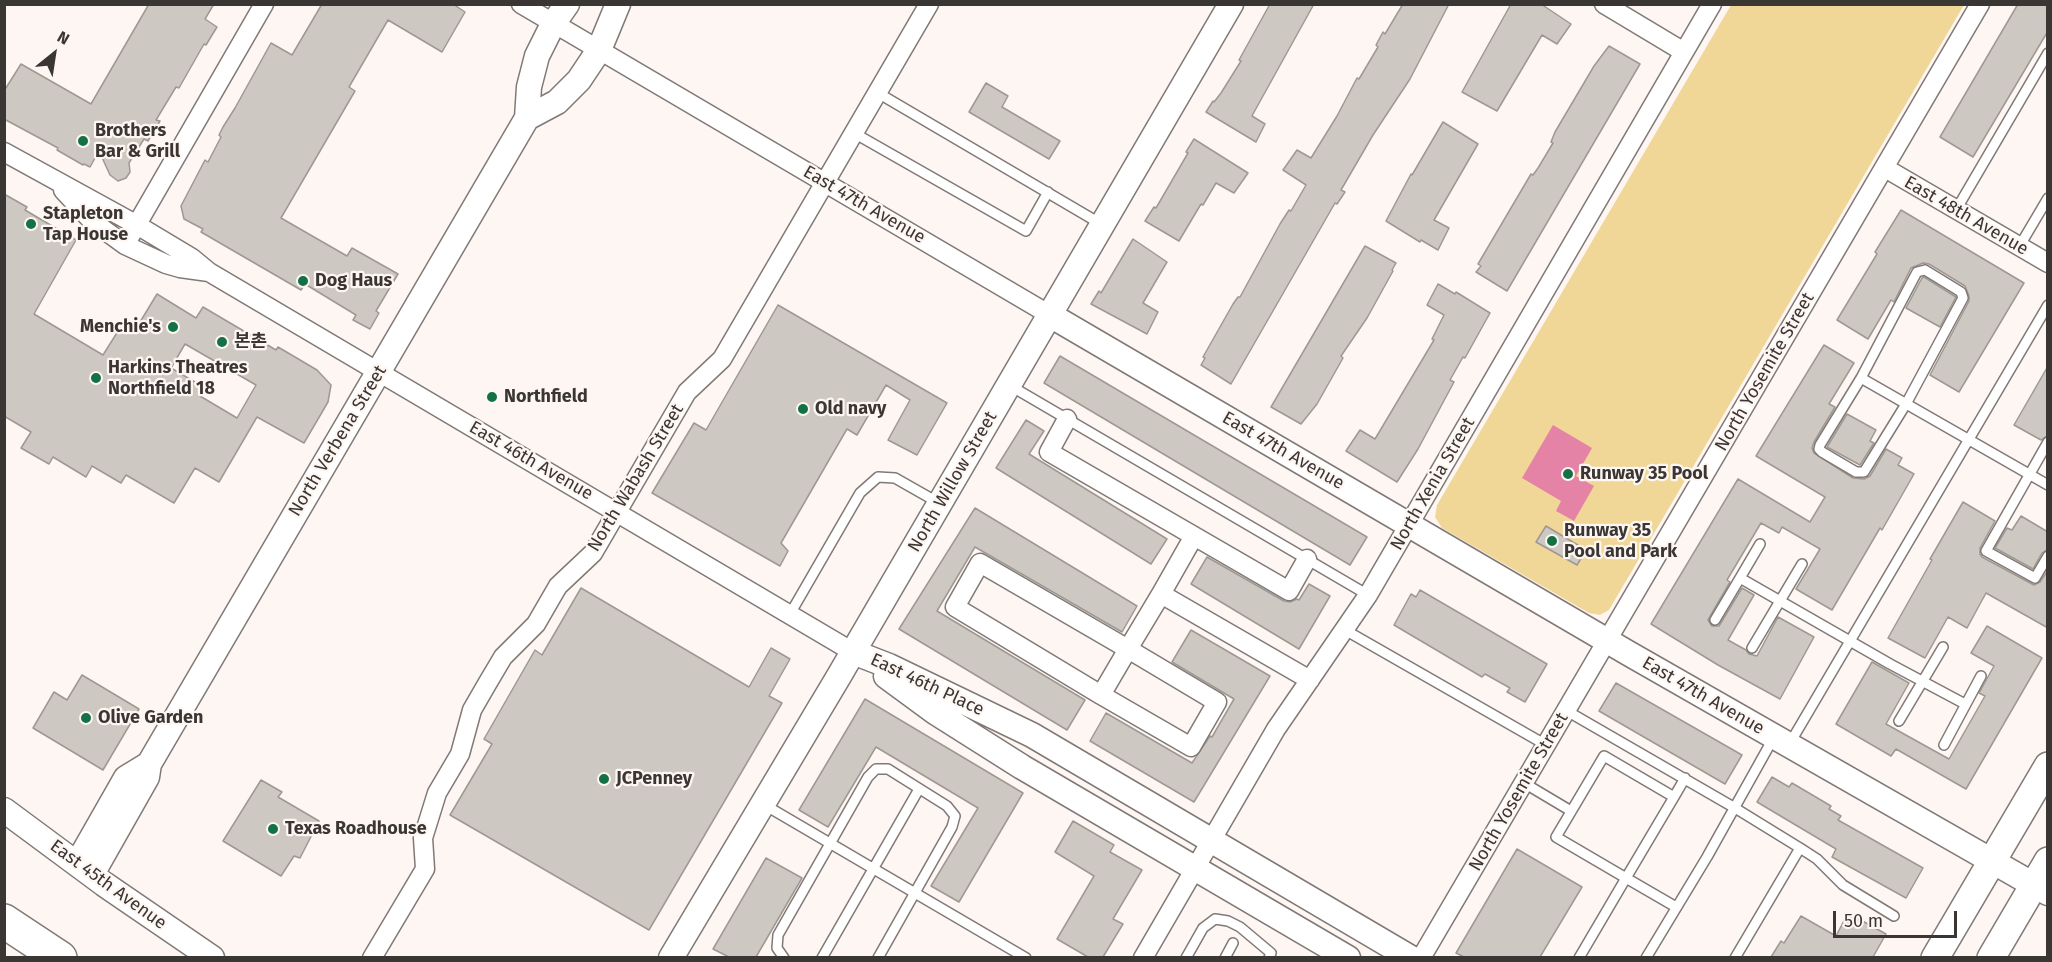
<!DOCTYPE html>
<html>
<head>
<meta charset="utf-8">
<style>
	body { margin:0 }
	#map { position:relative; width:2052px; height:962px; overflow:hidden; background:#fef6f2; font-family:"Fira Sans",sans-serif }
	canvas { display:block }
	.frame { position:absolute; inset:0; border:6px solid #393634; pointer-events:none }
	.north { position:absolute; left:24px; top:24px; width:60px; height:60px; -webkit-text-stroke:4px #fef6f2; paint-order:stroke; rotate:30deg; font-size:16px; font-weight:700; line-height:24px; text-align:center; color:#393634 }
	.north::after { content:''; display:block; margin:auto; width:21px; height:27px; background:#393634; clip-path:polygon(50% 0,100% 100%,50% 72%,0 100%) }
	.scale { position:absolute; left:1833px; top:911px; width:124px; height:27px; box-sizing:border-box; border:3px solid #393634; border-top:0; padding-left:8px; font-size:18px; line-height:21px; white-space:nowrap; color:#393634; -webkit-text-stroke:4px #fef6f2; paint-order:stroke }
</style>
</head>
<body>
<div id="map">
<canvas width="2052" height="962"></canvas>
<div class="frame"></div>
<div class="north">N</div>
<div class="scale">50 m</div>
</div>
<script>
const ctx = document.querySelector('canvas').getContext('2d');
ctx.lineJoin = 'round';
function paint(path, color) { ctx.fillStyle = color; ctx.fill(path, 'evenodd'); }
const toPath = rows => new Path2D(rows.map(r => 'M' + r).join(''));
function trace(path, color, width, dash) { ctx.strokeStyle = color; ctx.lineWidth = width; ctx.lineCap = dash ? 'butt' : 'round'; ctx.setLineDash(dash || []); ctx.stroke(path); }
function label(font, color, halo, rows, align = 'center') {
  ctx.font = font + ' "Fira Sans","Noto Sans KR",sans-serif'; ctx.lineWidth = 4.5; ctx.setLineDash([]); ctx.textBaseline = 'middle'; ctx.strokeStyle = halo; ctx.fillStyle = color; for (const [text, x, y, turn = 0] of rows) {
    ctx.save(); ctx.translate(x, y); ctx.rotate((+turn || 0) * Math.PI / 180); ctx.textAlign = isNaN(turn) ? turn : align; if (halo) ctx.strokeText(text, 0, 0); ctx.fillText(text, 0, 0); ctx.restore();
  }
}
paint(toPath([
	[1731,5,1964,5,1609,610,1600,615,1589,613,1442,528,1435,517,1437,505]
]), '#f0d798');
paint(toPath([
	[1553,425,1592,448,1576,476,1594,486,1574,521,1556,511,1561,501,1522,478]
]), '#e583a6');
const building = toPath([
	[149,4,214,4,205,19,217,27,206,45,204,44,179,88,176,87,156,120,160,121,148,141,144,139,129,163,130,172,126,178,118,181,110,175,99,151,90,167,84,164,83,165,57,150,58,148,4,119,4,91,21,64,91,104,149,4],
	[322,4,453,4,465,12,442,52,388,20,349,87,355,91,281,218,347,256,352,248,398,274,376,311,379,313,370,329,353,320,356,315,305,284,301,290,201,232,203,229,184,219,181,206,205,160,208,162,221,137,219,135,223,127,235,108,271,43,292,55,322,4],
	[1270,4,1314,4,1253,114,1252,116,1265,124,1256,142,1206,112,1213,101,1214,102,1221,93,1241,61,1239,60,1270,4],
	[1403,4,1449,4,1410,79,1373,135,1341,190,1345,192,1337,204,1335,203,1231,384,1201,365,1205,358,1203,357,1233,304,1238,297,1240,297,1280,224,1289,210,1291,211,1306,185,1283,170,1297,150,1311,158,1337,116,1357,78,1359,79,1378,47,1376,45,1383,32,1385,34,1403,4],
	[1511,4,1541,4,1571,24,1557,44,1542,35,1497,111,1462,92,1511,4],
	[2018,4,2048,4,2048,31,1973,157,1940,137,2018,4],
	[1609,46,1640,64,1507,291,1476,272,1481,266,1478,264,1531,174,1533,175,1538,168,1553,143,1551,142,1555,132,1594,66,1609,46],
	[986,83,1008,96,1002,107,1060,141,1049,159,969,112,986,83],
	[1443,122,1478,144,1434,220,1449,228,1438,250,1421,240,1420,242,1386,221,1411,174,1412,175,1443,122],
	[1194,139,1248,173,1234,193,1216,183,1203,205,1201,204,1179,241,1145,221,1154,207,1156,208,1188,153,1186,152,1194,139],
	[4,194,27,207,25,210,76,240,34,314,103,355,125,320,137,327,157,294,196,318,203,307,276,350,278,347,317,370,331,385,328,402,304,443,257,417,219,482,195,468,174,503,126,475,121,483,92,466,86,477,53,457,49,464,21,448,31,432,4,416,4,194],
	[185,344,256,385,237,418,200,396,205,388,171,368,185,344],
	[1901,210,2024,283,1959,392,1930,375,1969,301,1969,296,1965,286,1929,264,1923,263,1911,268,1894,302,1891,300,1868,339,1837,320,1877,254,1875,252,1901,210],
	[1133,239,1167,262,1143,303,1158,312,1147,334,1091,304,1099,291,1101,293,1133,239],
	[1365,246,1396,263,1392,270,1393,271,1367,318,1341,356,1343,358,1317,404,1301,424,1271,407,1365,246],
	[1924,277,1956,297,1940,327,1906,308,1922,278,1924,277],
	[1438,284,1455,294,1456,292,1490,313,1465,358,1463,357,1450,380,1454,382,1418,449,1397,482,1346,451,1360,430,1375,439,1434,340,1432,339,1444,315,1427,305,1438,284],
	[778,305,947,403,917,455,888,440,910,400,886,385,857,435,847,429,781,543,788,551,780,566,652,493,694,423,706,430,778,305],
	[1824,345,1854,363,1829,404,1835,407,1814,442,1812,448,1814,453,1853,478,1864,479,1870,476,1886,449,1902,458,1898,465,1914,474,1882,530,1880,528,1832,610,1796,589,1820,549,1782,527,1779,533,1761,523,1727,580,1730,582,1708,620,1712,626,1719,626,1742,588,1754,595,1728,640,1746,650,1749,654,1757,656,1778,617,1814,637,1780,699,1718,665,1651,624,1738,479,1810,522,1825,497,1756,456,1824,345],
	[1060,356,1367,537,1350,565,1044,383,1060,356],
	[2048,366,2048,435,2041,440,2014,425,2048,366],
	[1847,414,1876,430,1870,441,1874,443,1860,465,1827,447,1847,414],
	[1026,420,1044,431,1029,454,1167,539,1151,564,996,468,1026,420],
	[1963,502,1995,521,1980,548,1980,554,1982,557,2034,585,2040,582,2048,570,2048,628,1986,593,1967,628,1948,617,1925,658,1888,638,1932,560,1930,559,1963,502],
	[975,508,1137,606,1122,632,975,547,937,611,1085,700,1067,730,899,629,975,508],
	[2021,516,2048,532,2048,549,2042,553,2033,569,1995,548,2007,528,2012,530,2021,516],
	[1546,526,1586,550,1577,565,1536,542,1546,526],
	[1207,557,1284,601,1290,602,1297,599,1299,600,1309,584,1330,596,1299,649,1191,584,1207,557],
	[581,588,749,687,771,648,790,659,769,696,782,703,649,930,450,815,492,744,484,739,535,650,542,655,581,588],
	[1420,590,1547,664,1525,702,1507,692,1510,688,1485,674,1482,677,1394,625,1411,594,1416,597,1420,590],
	[1987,626,2042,658,1966,789,1896,749,1891,756,1836,724,1872,662,1909,683,1886,724,1949,759,1985,696,1979,693,1994,666,1971,653,1987,626],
	[1191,630,1270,676,1194,802,1090,741,1106,713,1192,763,1210,736,1212,737,1234,699,1172,662,1191,630],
	[82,675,139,709,103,770,33,728,54,692,67,700,82,675],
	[1616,683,1742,755,1725,784,1599,711,1616,683],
	[865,699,1023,793,959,902,931,886,978,808,876,747,828,827,799,810,865,699],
	[1772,777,1789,787,1792,783,1831,806,1829,809,1841,816,1838,820,1923,868,1906,898,1832,857,1836,849,1757,802,1772,777],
	[261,780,282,792,278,797,319,821,300,858,294,856,281,876,223,841,261,780],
	[1073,821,1114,845,1110,852,1142,870,1113,919,1123,924,1103,957,1088,957,1057,939,1094,876,1055,852,1073,821],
	[1517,849,1582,887,1540,957,1464,957,1456,953,1517,849],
	[766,858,802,878,756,957,729,957,713,949,766,858],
	[1848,913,1886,934,1873,957,1771,957,1781,941,1784,943,1801,916,1836,936,1848,913]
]);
paint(building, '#cec8c3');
trace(building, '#9e9893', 1.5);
const service = toPath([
	[878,93,1101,224],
	[854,133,1026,231,1048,192],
	[1956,210,2048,53],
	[2019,247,2048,198],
	[1925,270,1961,292,1963,298,1906,404,1864,472,1856,472,1822,452,1819,449,1820,445,1861,378,1917,272,1925,270],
	[1861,378,2048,485],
	[1009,385,1368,595],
	[2048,442,1986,551,2035,578,2048,556],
	[1740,578,1760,544],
	[790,614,860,493,878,477,895,478,939,503],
	[1715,620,1740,578,1890,664,1965,704],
	[1345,630,1546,745],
	[1752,648,1802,564],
	[1567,711,1735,808,1800,848,1817,859,1843,885,1894,916],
	[1899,721,1943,647],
	[1790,743,2048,305],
	[1944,745,1981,676],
	[1524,783,1571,811],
	[1674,797,1685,778],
	[763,804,1026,958],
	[784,958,777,948,778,935,868,777,876,769,888,769,947,806,955,816,952,827,878,958],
	[822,958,919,789],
	[1186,958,1203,928,1215,919,1228,921,1240,927,1271,953,1269,958],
	[1225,958,1233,943],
	[1579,958,1626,878,1674,797,1604,756,1556,837,1626,878,1676,907],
	[1646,958,1707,857,1774,737],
	[1735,958,1800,848]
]);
const minor = toPath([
	[521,4,1050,315],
	[1604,4,1684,52],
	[4,152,137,225,192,258,209,272,853,652],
	[1885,168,2048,263],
	[63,190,92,221,125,245,166,264,180,268,209,272],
	[125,245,264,4],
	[1067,419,1049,452,1194,536],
	[1161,594,1194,536,1289,591,1307,559],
	[1101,695,955,607,980,563,1128,649,1217,702,1191,747,1101,695,1128,649,1161,594,1310,680],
	[372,958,425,869,423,838,437,793,460,754,472,710,487,684,503,657,536,624,558,586,593,553,687,392,722,359,929,4],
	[1143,958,1276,729,1368,595,1712,4],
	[1421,958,1980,4]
]);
const tertiary = toPath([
	[527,118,557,102,579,80,599,50,618,4],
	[1050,315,1628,653,2048,893],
	[853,652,889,666,1032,735,1411,958],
	[886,676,935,712,1022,767,1348,958],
	[4,810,104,884,212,958],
	[77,864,126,778,149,764],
	[92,874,147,777,149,764,527,118,529,87,537,56,553,24,567,4],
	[671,958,839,676,1231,4]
]);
const secondary = toPath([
	[1935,958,2048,766],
	[1991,958,2048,861]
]);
const motorway = toPath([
	[4,921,60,958]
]);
trace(service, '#807976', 12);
trace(minor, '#807976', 21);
trace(tertiary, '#807976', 27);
trace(secondary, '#807976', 30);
trace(motorway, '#807976', 36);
trace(service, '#fff', 9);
trace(minor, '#fff', 18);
trace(tertiary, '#fff', 24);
trace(secondary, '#fff', 27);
trace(motorway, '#fff', 33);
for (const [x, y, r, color] of [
	[83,141,6,"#137145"],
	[31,224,6,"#137145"],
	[303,281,6,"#137145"],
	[173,327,6,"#137145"],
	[222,342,6,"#137145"],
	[96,378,6,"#137145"],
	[492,397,6,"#137145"],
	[803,409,6,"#137145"],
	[1568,474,6,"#137145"],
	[1552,541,6,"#137145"],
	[86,718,6,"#137145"],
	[604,779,6,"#137145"],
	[273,829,6,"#137145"]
]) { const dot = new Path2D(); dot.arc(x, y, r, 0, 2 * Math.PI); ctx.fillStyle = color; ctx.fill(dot); trace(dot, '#fef6f2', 2); }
label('bold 18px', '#393634', '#fef6f2', [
	["Brothers",95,131],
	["Bar & Grill",95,152],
	["Stapleton",43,214],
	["Tap House",43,235],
	["Dog Haus",315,281],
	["Menchie's",161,327,"right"],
	["본촌",234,342],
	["Harkins Theatres",108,368],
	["Northfield 18",108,389],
	["Northfield",504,397],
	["Old navy",815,409],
	["Runway 35 Pool",1580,474],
	["Runway 35",1564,531],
	["Pool and Park",1564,552],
	["Olive Garden",98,718],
	["JCPenney",616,779],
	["Texas Roadhouse",285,829]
], 'left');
label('18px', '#393634', '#fef6f2', [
	["East 47th Avenue",864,205,30],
	["East 48th Avenue",1966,216,30],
	["North Yosemite Street",1765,372,-60],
	["North Verbena Street",338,441,-59],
	["East 47th Avenue",1283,451,30],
	["East 46th Avenue",531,461,30],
	["North Wabash Street",636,478,-59],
	["North Willow Street",953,482,-60],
	["North Xenia Street",1433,484,-60],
	["East 46th Place",927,685,25],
	["East 47th Avenue",1703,696,30],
	["North Yosemite Street",1519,792,-60],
	["East 45th Avenue",108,885,36]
]);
</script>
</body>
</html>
